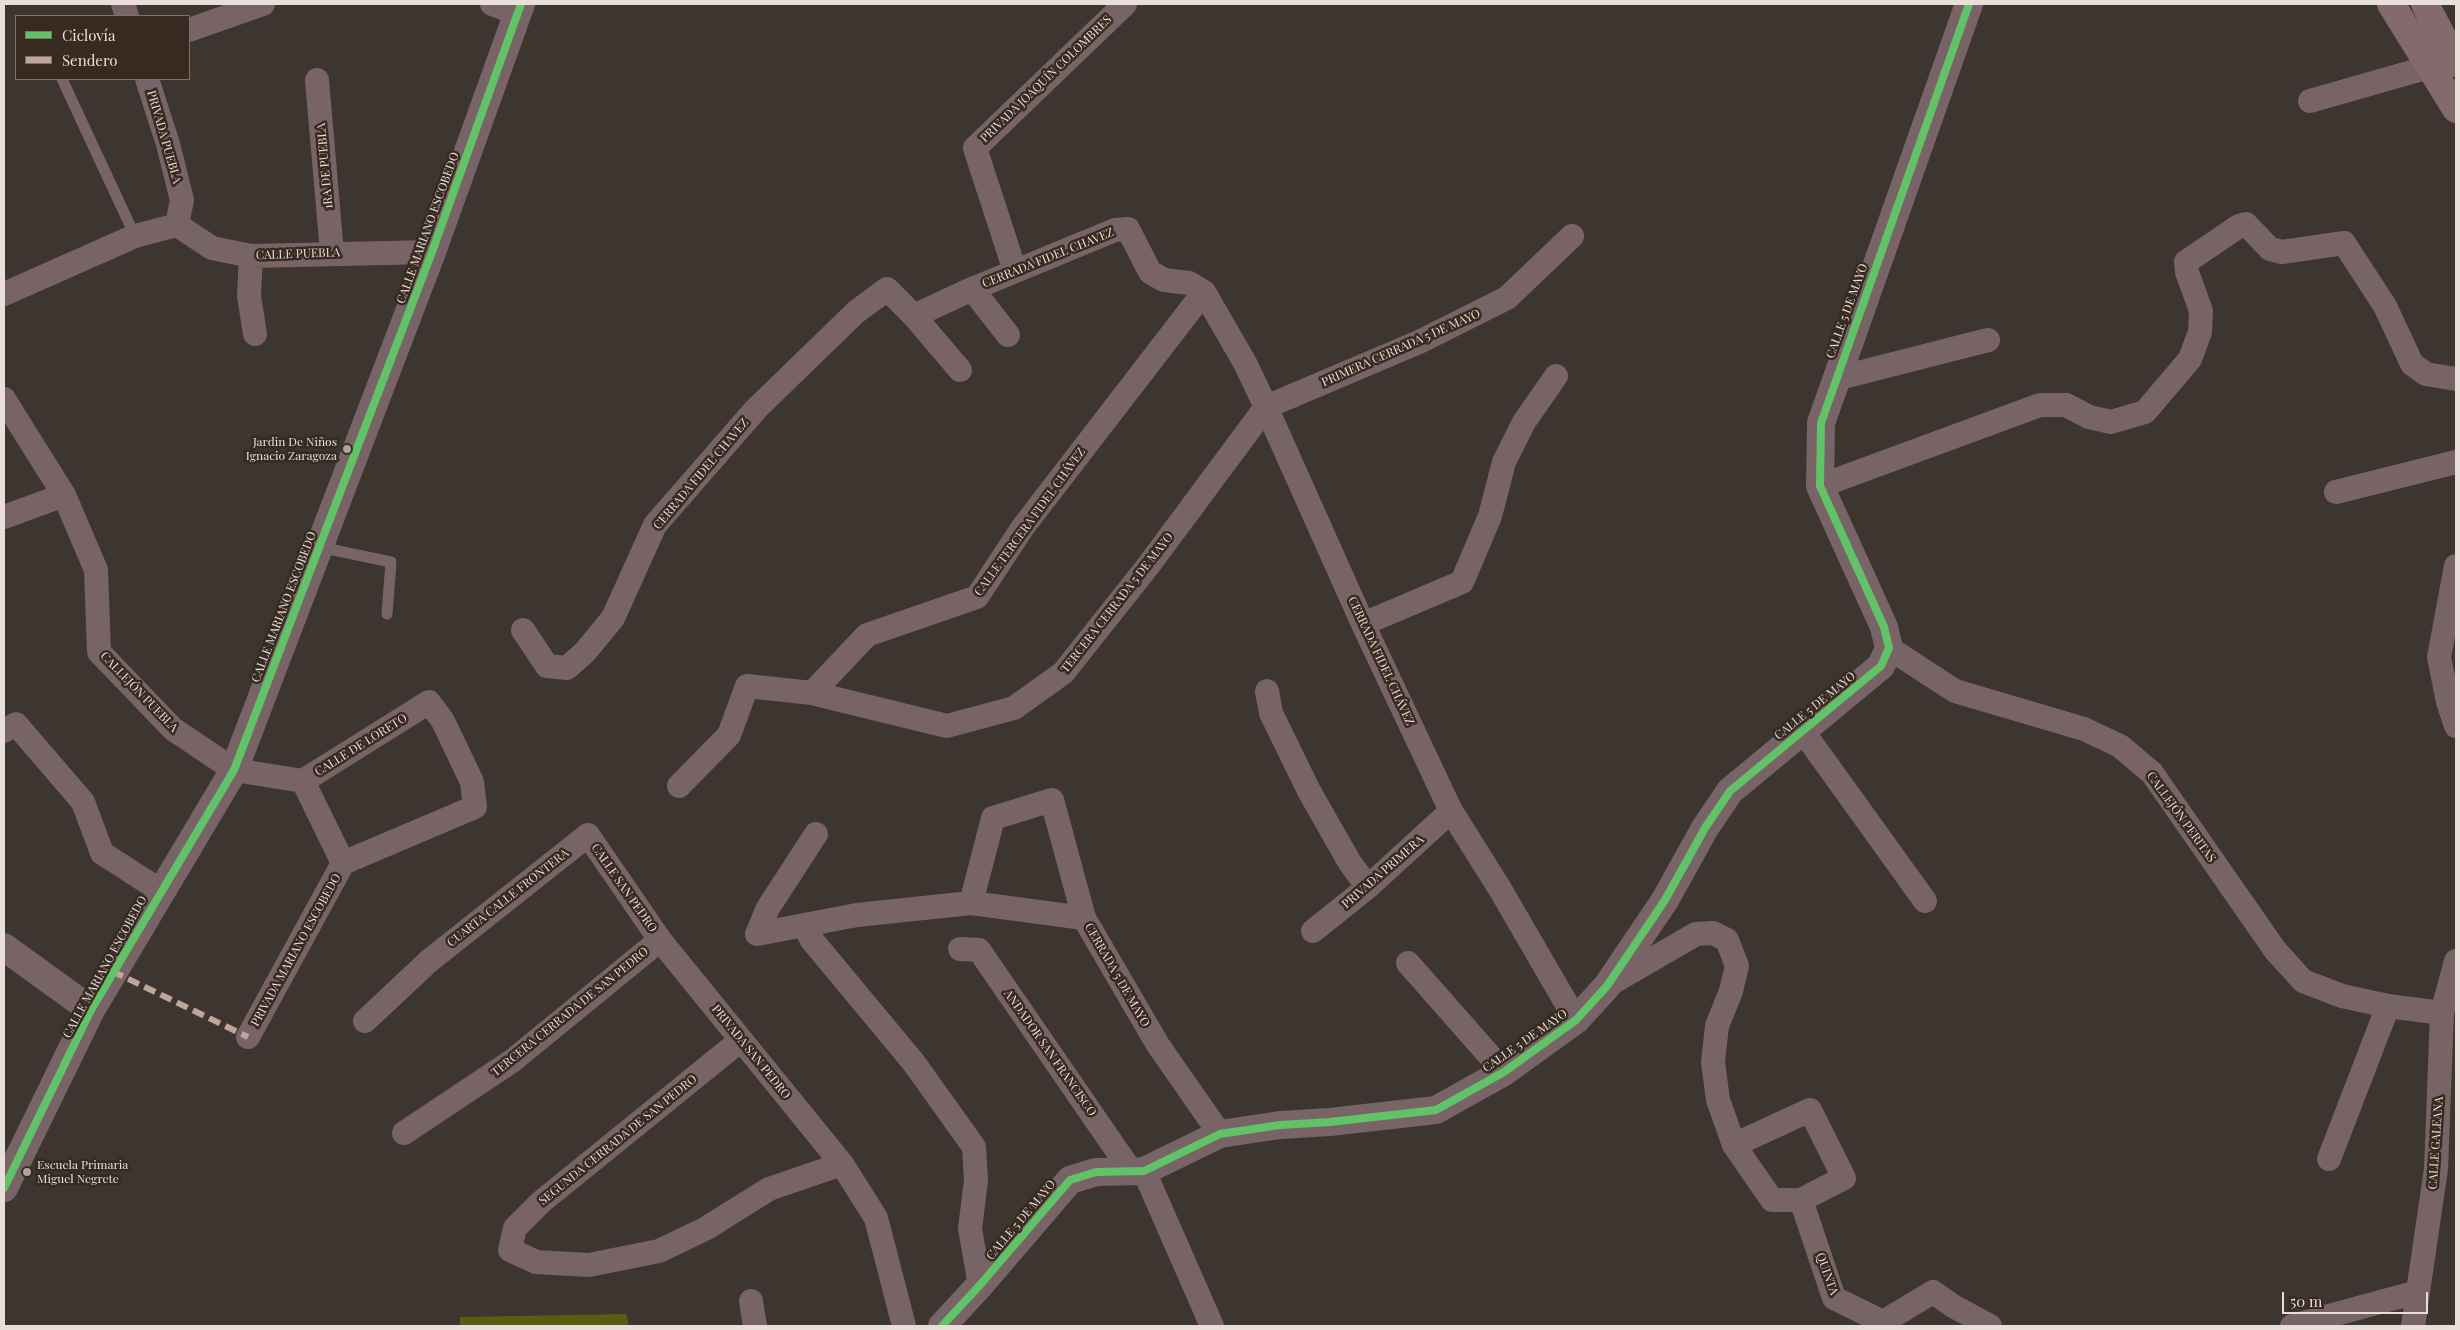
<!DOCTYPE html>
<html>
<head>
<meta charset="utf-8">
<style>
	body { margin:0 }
	#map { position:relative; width:2460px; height:1330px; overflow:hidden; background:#3c3530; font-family:"Playfair Display",serif }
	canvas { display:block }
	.frame { position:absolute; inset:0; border:5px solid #e8dfd9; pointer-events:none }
	.legend { position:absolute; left:15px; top:15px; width:175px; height:65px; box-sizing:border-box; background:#372a20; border:1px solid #7e726a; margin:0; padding:6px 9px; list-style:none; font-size:15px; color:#e8dfd9 }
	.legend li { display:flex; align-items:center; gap:10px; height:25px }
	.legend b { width:25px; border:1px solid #7e726a }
	.scale { position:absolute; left:2282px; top:1292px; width:146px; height:22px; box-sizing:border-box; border:2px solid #e8dfd9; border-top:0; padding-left:6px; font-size:15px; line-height:18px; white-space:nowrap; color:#e8dfd9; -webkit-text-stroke:4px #372a20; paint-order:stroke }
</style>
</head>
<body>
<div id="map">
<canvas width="2460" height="1330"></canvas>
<div class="frame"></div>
<ul class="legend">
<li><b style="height:6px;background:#61c268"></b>Ciclovía</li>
<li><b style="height:6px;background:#c0a59a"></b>Sendero</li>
</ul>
<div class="scale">50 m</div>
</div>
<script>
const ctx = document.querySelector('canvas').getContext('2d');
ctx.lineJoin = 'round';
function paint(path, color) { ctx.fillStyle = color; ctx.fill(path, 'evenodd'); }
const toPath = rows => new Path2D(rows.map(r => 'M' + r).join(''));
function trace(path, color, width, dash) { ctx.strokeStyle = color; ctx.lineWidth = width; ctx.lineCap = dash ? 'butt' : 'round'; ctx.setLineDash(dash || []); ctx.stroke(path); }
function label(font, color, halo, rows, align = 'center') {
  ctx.font = font + ' "Playfair Display",serif'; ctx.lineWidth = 5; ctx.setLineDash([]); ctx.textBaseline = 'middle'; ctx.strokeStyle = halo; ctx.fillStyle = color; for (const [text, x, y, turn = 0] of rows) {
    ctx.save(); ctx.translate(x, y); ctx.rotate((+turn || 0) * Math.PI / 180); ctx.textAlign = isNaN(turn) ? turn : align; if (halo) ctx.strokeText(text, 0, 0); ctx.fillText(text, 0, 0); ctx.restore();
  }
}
paint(toPath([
	[626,1314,629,1326,460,1326,460,1317]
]), '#5a5c0f');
trace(toPath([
	[62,79,135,236],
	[319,547,391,562,387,614]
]), '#786466', 11);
trace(toPath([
	[123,4,127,16],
	[492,4,517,13],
	[189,30,263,4],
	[147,79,168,144,182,200,177,225],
	[317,80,332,253],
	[2310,101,2429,67],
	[251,256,249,296,255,334],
	[1015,271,975,148,1125,4],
	[972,289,1008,335],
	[4,294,135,236,177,225,212,248,251,256,432,252],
	[914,316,972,289,1115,230,1128,229,1150,272,1164,280,1189,283,1204,292,1245,363,1266,407,1363,624,1451,811,1500,889,1576,1020],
	[1835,379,1988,340],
	[4,399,64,495,96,570,99,652,173,729,234,770,303,781,429,702,443,721,472,782,475,807,343,863],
	[1820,486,2040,405,2066,405,2089,417,2111,422,2145,412,2190,359,2200,332,2201,311,2187,272,2186,262,2239,226,2246,224,2270,249,2282,252,2344,243,2385,306,2412,364,2426,374,2456,379],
	[2336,492,2456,462],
	[4,517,64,495],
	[2456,566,2439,657,2448,702,2456,726],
	[1363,624,1462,582,1490,516,1504,462,1524,422,1556,376],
	[523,630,547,666,567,668,585,652,613,618,655,525,756,409,856,312,887,289,914,316,960,370],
	[1889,648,1955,691,2084,729,2120,746,2152,773,2275,950,2303,981,2342,996,2388,1006,2442,1013],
	[1267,691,1271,713,1309,791,1350,863,1368,887],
	[812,693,867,635,977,597,1023,527,1204,292],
	[1802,730,1925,901],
	[4,731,16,724,83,802,102,853,161,891],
	[303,781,343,863],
	[679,786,729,735,747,686,812,693,947,726,1014,708,1063,673,1148,566,1266,407,1419,342,1507,298,1572,236],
	[971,903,993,818,1052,800,1084,918,1158,1045,1220,1134],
	[805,926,811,939,914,1063,974,1147,976,1180,970,1229,980,1285],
	[1313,931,1368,887,1451,811],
	[757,934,857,915,971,903,1084,918],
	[757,934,768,908,816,834],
	[960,949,979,950,1131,1171],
	[1408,963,1504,1072],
	[1608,985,1696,934,1713,933,1727,940,1737,966,1731,991,1717,1026,1713,1062,1718,1100,1734,1145,1772,1200,1801,1200,1844,1178,1810,1110,1734,1145],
	[365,1021,429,961,588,835,660,940,842,1164,876,1218,904,1326],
	[248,1037,343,863],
	[741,1040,541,1202,515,1228,510,1250,536,1262,589,1265,659,1251,705,1229,769,1189,842,1164],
	[404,1133,512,1061,660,940],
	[2329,1159,2388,1006],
	[1144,1171,1212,1326],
	[1801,1200,1834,1298,1883,1322,1933,1292,1953,1306,1990,1326],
	[751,1301,755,1326],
	[2292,1326,2417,1292],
	[2413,1326,2436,1169,2442,1013,2456,961]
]), '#786466', 24);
trace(toPath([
	[4,947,91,1010],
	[4,1188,91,1010,234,770,432,252,521,4],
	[942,1326,980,1285,1070,1180,1096,1172,1144,1171,1220,1134,1280,1125,1330,1122,1436,1110,1504,1072,1576,1020,1607,986,1665,900,1705,828,1730,791,1881,666,1889,648,1884,627,1820,486,1821,423,1969,4]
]), '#786466', 28);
trace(toPath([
	[2391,4,2456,109],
	[2425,4,2456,63]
]), '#836a6d', 28);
trace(toPath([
	[112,971,248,1037]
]), '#c0a59a', 6, [12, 6]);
trace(toPath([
	[4,1188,91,1010,234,770,432,252,521,4],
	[942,1326,980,1285,1070,1180,1096,1172,1144,1171,1220,1134,1280,1125,1330,1122,1436,1110,1504,1072,1576,1020,1607,986,1665,900,1705,828,1730,791,1881,666,1889,648,1884,627,1820,486,1821,423,1969,4]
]), '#61c268', 8);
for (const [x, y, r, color] of [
	[347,449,5,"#aca49e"],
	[27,1172,5,"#aca49e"]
]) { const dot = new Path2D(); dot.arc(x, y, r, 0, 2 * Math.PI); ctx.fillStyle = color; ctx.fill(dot); trace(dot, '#372a20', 2); }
label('12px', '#e8dfd9', '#372a20', [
	["PRIVADA JOAQUÍN COLOMBRES",1046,79,-44],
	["PRIVADA PUEBLA",164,137,74],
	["1RA DE PUEBLA",325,166,-95],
	["CALLE MARIANO ESCOBEDO",428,228,-70],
	["CALLE PUEBLA",298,254,-2],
	["CERRADA FIDEL CHAVEZ",1048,258,-22],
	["CALLE 5 DE MAYO",1847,311,-70],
	["PRIMERA CERRADA 5 DE MAYO",1401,348,-24],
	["CERRADA FIDEL CHAVEZ",701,474,-50],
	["CALLE TERCERA FIDEL CHÁVEZ",1030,522,-54],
	["TERCERA CERRADA 5 DE MAYO",1117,603,-52],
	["CALLE MARIANO ESCOBEDO",284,607,-69],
	["CERRADA FIDEL CHÁVEZ",1381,661,65],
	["CALLEJÓN PUEBLA",139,692,46],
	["CALLE 5 DE MAYO",1815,706,-39],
	["CALLE DE LORETO",361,745,-32],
	["CALLEJÓN PERITAS",2181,817,54],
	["PRIVADA PRIMERA",1383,872,-41],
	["CALLE SAN PEDRO",624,888,55],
	["CUARTA CALLE FRONTERA",508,898,-38],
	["PRIVADA MARIANO ESCOBEDO",296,950,-61],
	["CALLE MARIANO ESCOBEDO",105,967,-61],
	["CERRADA 5 DE MAYO",1117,975,60],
	["TERCERA CERRADA DE SAN PEDRO",570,1012,-39],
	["CALLE 5 DE MAYO",1525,1041,-35],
	["PRIVADA SAN PEDRO",751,1052,51],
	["ANDADOR SAN FRANCISCO",1050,1053,55],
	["SEGUNDA CERRADA DE SAN PEDRO",618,1140,-39],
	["CALLE GALEANA",2436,1143,-86],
	["CALLE 5 DE MAYO",1021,1220,-50],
	["QUINTA",1827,1274,70]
]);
label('12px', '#e8dfd9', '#372a20', [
	["Jardin De Niños",337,442],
	["Ignacio Zaragoza",337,456],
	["Escuela Primaria",37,1165,"left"],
	["Miguel Negrete",37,1179,"left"]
], 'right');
</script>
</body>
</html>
